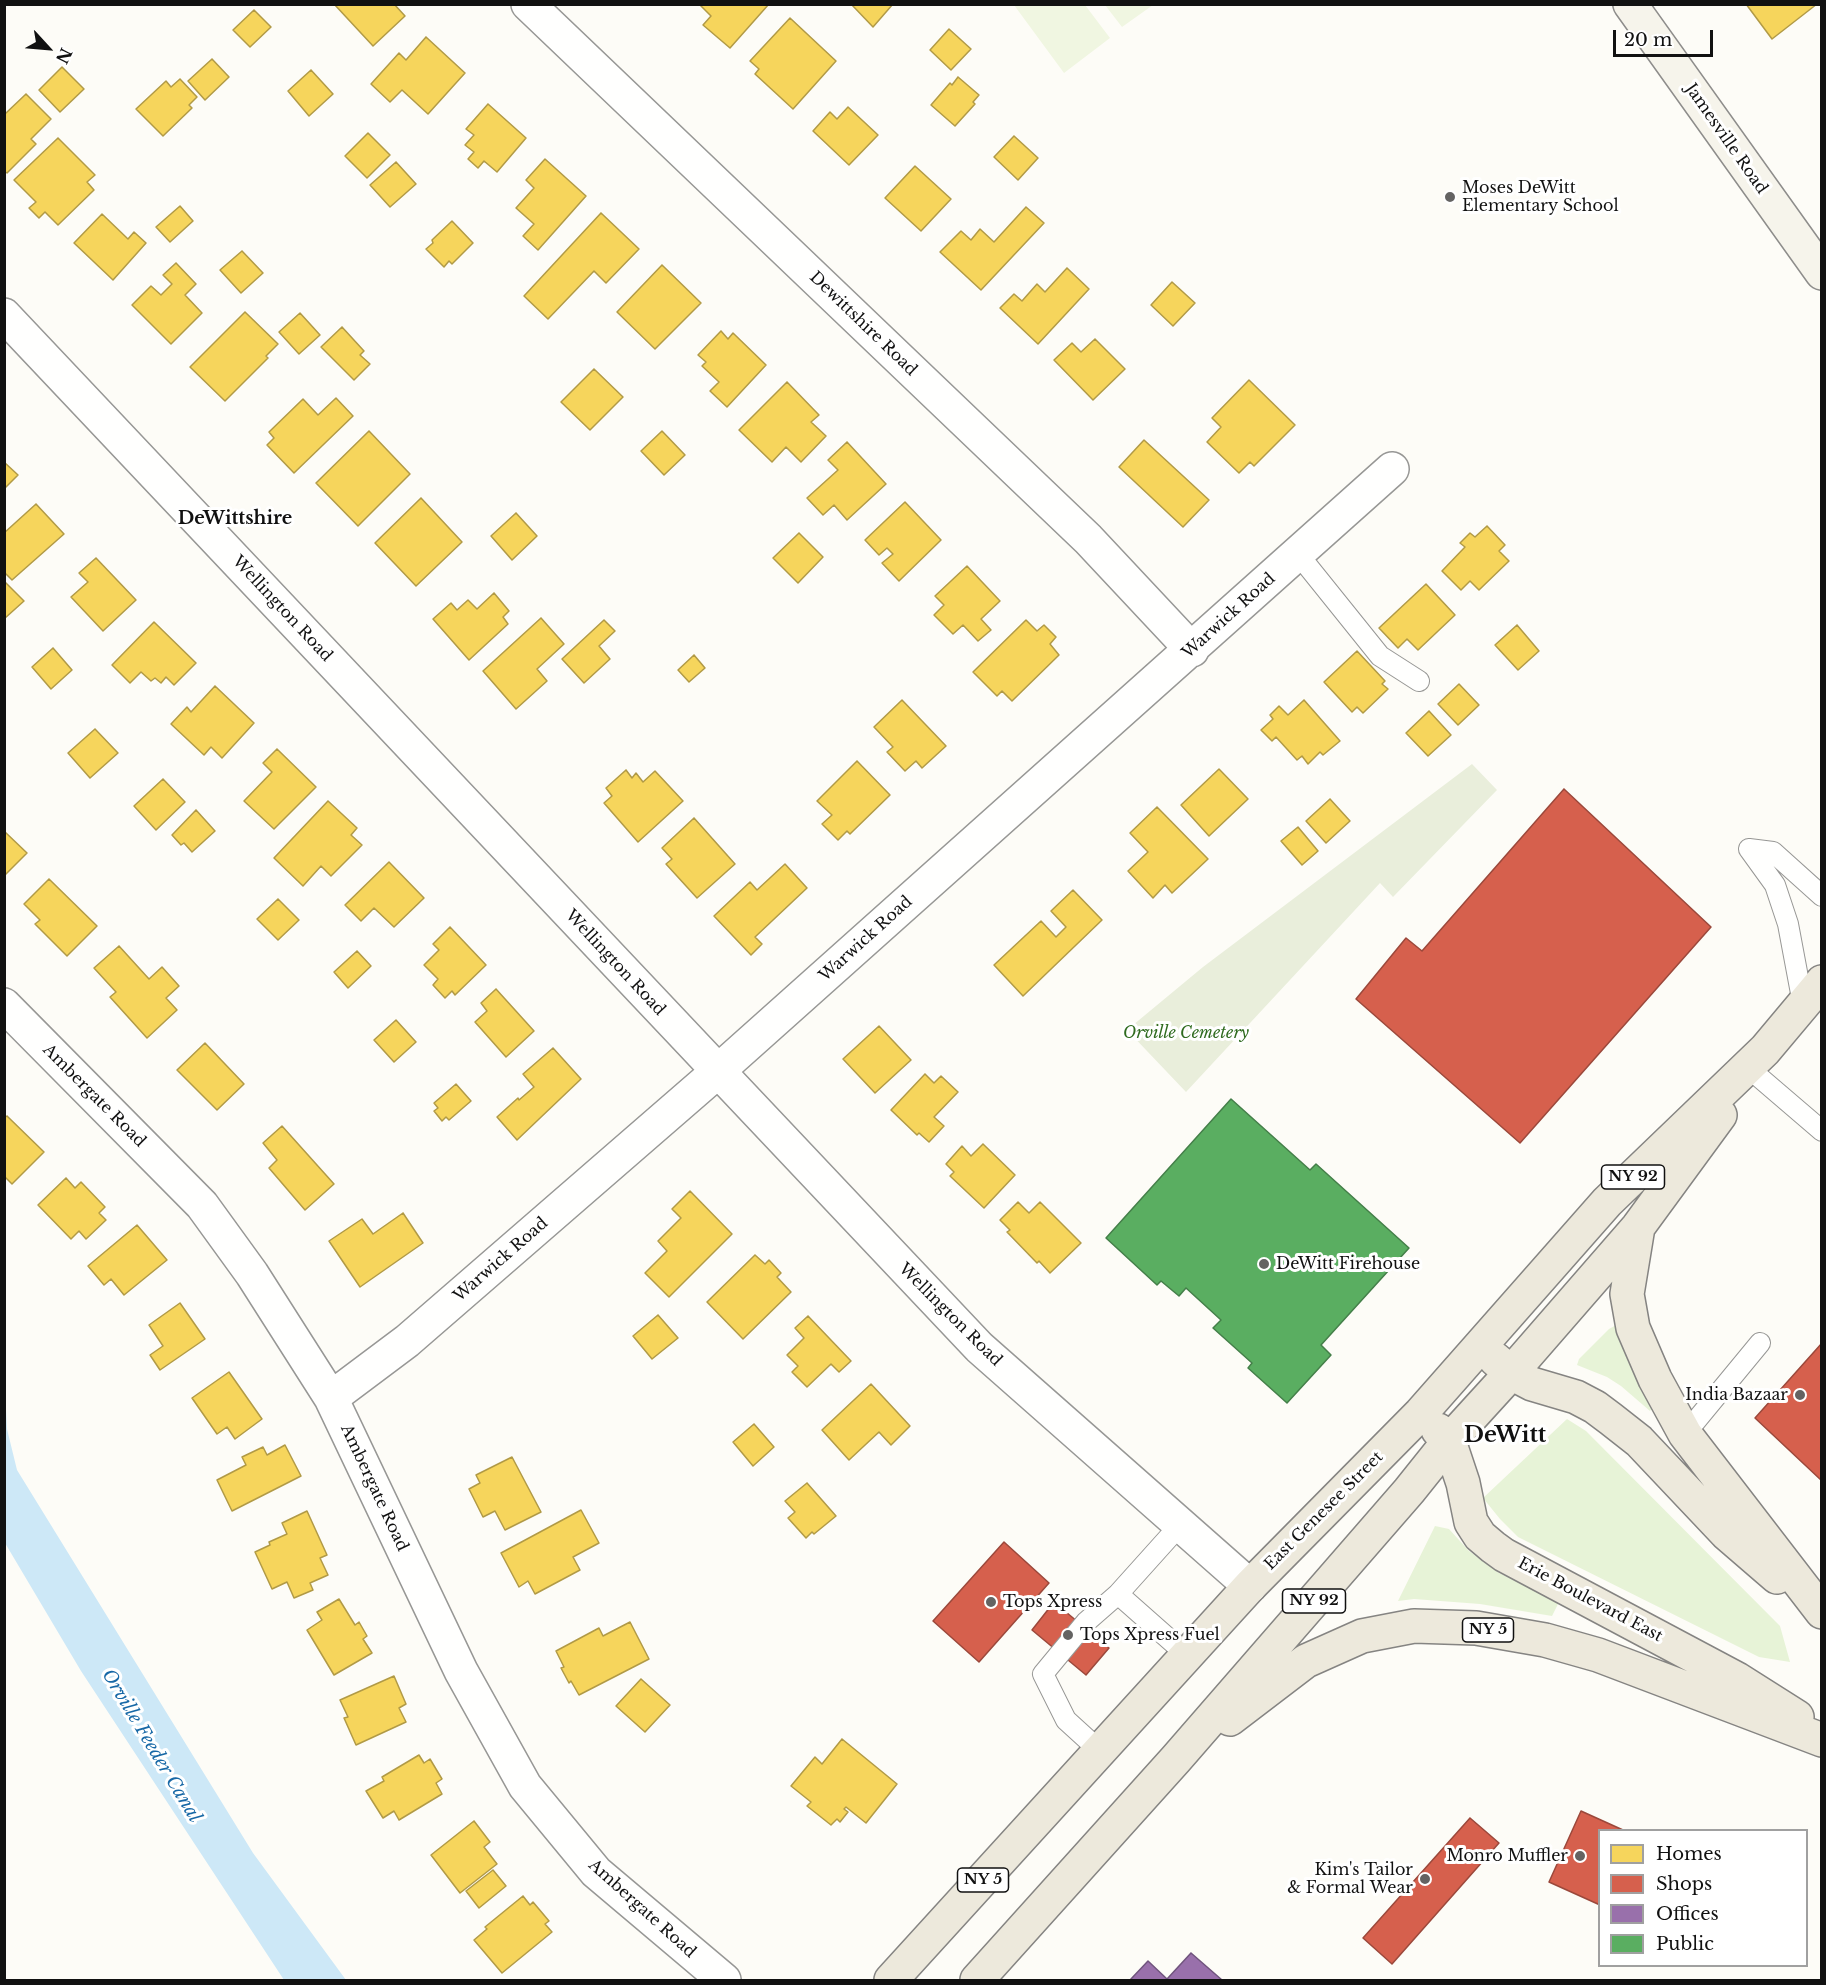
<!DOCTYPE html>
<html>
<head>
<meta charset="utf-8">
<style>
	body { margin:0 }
	#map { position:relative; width:1826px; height:1985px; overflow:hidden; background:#fdfcf7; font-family:"Libre Baskerville",serif }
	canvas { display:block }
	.frame { position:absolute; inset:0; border:6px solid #111; pointer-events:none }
	.legend { position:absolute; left:1598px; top:1829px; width:210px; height:138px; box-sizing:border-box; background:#fff; border:2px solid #a0a0a0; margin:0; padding:8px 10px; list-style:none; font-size:18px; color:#111 }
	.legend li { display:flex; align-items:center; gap:12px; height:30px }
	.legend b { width:30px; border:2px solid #a0a0a0 }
	.north { position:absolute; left:18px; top:18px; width:60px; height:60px; -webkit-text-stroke:4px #fff; paint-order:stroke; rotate:116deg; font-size:16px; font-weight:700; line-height:24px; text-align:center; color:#111 }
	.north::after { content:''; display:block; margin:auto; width:21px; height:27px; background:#111; clip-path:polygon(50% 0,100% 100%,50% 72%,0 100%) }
	.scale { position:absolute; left:1613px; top:30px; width:100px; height:27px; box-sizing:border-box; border:3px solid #111; border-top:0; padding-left:8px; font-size:18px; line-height:21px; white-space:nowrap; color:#111; -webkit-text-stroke:4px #fff; paint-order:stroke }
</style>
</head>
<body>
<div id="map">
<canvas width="1826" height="1985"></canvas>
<div class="frame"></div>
<ul class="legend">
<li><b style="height:16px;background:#f6d55c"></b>Homes</li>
<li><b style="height:16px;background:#d6604d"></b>Shops</li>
<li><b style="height:16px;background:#9970ab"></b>Offices</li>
<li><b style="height:16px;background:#5aae61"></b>Public</li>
</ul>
<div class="north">N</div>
<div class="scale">20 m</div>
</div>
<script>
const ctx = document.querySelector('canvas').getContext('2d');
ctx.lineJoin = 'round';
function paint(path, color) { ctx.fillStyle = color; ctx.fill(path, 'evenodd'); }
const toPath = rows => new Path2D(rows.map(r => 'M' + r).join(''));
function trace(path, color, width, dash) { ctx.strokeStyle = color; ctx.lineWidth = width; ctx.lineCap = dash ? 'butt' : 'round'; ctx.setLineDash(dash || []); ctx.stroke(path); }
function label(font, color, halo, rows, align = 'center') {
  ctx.font = font + ' "Libre Baskerville",serif'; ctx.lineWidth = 6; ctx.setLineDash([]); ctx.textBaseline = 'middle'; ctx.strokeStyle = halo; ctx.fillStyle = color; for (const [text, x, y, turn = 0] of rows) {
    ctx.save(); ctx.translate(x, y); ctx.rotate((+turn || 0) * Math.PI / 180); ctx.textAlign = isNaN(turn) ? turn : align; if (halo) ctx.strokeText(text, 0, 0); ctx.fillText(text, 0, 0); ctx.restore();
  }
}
paint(toPath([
	[1618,1324,1652,1408,1650,1411,1621,1386,1607,1377,1577,1365,1579,1359,1609,1329],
	[1567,1419,1586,1431,1780,1626,1790,1662,1759,1657,1518,1537,1500,1519,1483,1498],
	[1435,1526,1449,1529,1469,1551,1499,1573,1559,1602,1552,1616,1480,1604,1414,1599,1398,1601]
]), '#e7f3d7');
paint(toPath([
	[1472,764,1497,790,1393,897,1380,883,1186,1092,1127,1030,1203,967]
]), '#e9eedb');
paint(toPath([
	[1014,5,1085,5,1110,38,1064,73],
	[1105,5,1153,5,1122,27]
]), '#f0f6e1');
paint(toPath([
	[5,1389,7,1429,17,1470,253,1853,346,1980,284,1980,81,1671,5,1543]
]), '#cde8f7');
const homes = toPath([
	[334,4,394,4,405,16,373,46,334,4],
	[699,4,769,4,730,48,703,25,711,16,699,4],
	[851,4,893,4,873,27,851,4],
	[1746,4,1817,4,1772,39,1746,4],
	[254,10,271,27,250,47,233,30,254,10],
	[790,18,836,61,793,109,755,74,759,69,750,61,790,18],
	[949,29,971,49,951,70,930,50,949,29],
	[426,37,465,73,428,114,402,90,390,102,371,84,399,53,406,60,426,37],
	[212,59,229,77,205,100,188,81,212,59],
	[62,67,84,89,60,112,39,90,62,67],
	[311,70,333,94,309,116,288,91,311,70],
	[958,77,979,95,973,102,975,104,955,126,931,105,950,83,952,85,958,77],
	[180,79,197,97,189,105,192,108,163,136,136,109,166,81,171,87,180,79],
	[26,94,51,119,31,139,36,144,7,173,4,171,4,111,6,113,26,94],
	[488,104,526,138,497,172,484,161,478,168,468,159,474,152,465,145,474,135,466,129,488,104],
	[848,107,878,135,849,165,813,131,830,112,837,119,848,107],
	[368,133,390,155,367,178,345,156,368,133],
	[1014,136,1038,158,1018,180,994,157,1014,136],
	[58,138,95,175,87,182,94,190,58,225,45,212,39,218,29,208,36,202,14,180,58,138],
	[545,159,586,196,538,250,523,236,534,224,516,208,534,188,526,180,545,159],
	[396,162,416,184,390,207,370,185,396,162],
	[915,166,951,199,921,231,885,198,915,166],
	[180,206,193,221,170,242,156,227,180,206],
	[1026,207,1044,223,981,290,940,252,961,231,971,240,980,229,994,242,1026,207],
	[601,213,639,249,606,283,594,271,548,319,524,296,601,213],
	[102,214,128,239,134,232,146,243,113,280,74,243,102,214],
	[452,221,473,243,452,264,449,261,444,267,426,249,433,243,432,240,452,221],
	[242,251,263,273,241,293,220,270,242,251],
	[176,263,196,284,185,295,202,313,171,344,132,305,151,286,161,295,172,284,163,275,176,263],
	[662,265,701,303,655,349,617,312,662,265],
	[1067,268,1089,289,1038,344,1000,308,1014,294,1022,301,1037,284,1045,292,1067,268],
	[1172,282,1195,303,1173,326,1151,305,1172,282],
	[245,312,278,344,266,356,268,358,225,401,190,367,245,312],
	[300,313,320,335,299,354,279,332,300,313],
	[342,327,364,351,360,355,370,364,354,380,321,347,342,327],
	[721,331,728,339,733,333,766,365,727,407,710,391,719,382,702,366,706,362,698,355,721,331],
	[1095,339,1125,369,1093,400,1054,360,1072,343,1081,352,1095,339],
	[594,369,623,397,590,430,561,402,594,369],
	[1249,380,1295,425,1254,466,1250,462,1239,473,1207,442,1221,427,1212,418,1249,380],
	[787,382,819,415,811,422,826,436,801,462,786,447,772,462,739,430,787,382],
	[336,398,353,416,294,473,267,445,274,438,269,432,303,399,318,415,336,398],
	[369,431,410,474,358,526,316,483,369,431],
	[662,431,685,455,664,475,641,451,662,431],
	[1144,440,1209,500,1183,527,1119,467,1144,440],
	[847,442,886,484,847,520,834,505,823,515,807,498,838,470,828,460,847,442],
	[4,462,18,475,4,489,4,462],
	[421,498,462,542,416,586,375,543,421,498],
	[905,502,941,540,899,581,882,563,893,554,887,548,879,555,865,540,905,502],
	[36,504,64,534,12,580,4,572,4,533,36,504],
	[516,513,537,536,512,560,491,536,516,513],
	[1487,526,1505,545,1499,551,1509,561,1479,590,1470,581,1461,590,1442,571,1465,547,1460,543,1470,533,1475,537,1487,526],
	[799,533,823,557,798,583,773,558,799,533],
	[96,558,136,600,103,631,71,597,88,582,79,573,96,558],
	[967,566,1000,601,981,619,991,630,978,641,963,625,953,634,934,615,944,605,935,596,967,566],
	[4,581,24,601,4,619,4,581],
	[1426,584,1455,615,1418,650,1407,639,1398,648,1379,628,1426,584],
	[494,593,509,611,503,617,508,624,469,660,433,619,451,603,457,610,468,600,477,609,494,593],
	[541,618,564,644,537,669,547,681,516,709,483,671,541,618],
	[604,620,615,631,599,646,610,659,584,683,562,659,604,620],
	[1026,620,1037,631,1044,625,1056,637,1050,644,1059,655,1012,701,1002,691,997,696,973,672,1026,620],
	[154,622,196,663,174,685,166,677,161,683,155,678,151,681,141,672,130,683,112,665,154,622],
	[1517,625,1539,651,1518,670,1495,645,1517,625],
	[53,648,72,670,51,689,32,667,53,648],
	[1357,651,1385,681,1382,684,1388,689,1363,713,1357,707,1352,712,1324,682,1357,651],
	[694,655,705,668,689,682,678,670,694,655],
	[1459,684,1479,705,1458,725,1438,704,1459,684],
	[215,686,254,723,222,758,211,747,204,755,171,724,187,707,191,712,215,686],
	[902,700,946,746,922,768,916,761,905,771,887,752,893,747,874,727,902,700],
	[1304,700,1340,741,1323,755,1320,752,1308,764,1302,756,1297,760,1276,737,1272,741,1261,730,1273,719,1270,715,1279,706,1288,715,1304,700],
	[1429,711,1451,735,1428,756,1406,733,1429,711],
	[95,729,118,753,90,778,68,753,95,729],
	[277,749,316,787,274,829,244,801,272,772,263,763,277,749],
	[857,761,890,795,850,834,847,831,838,840,822,824,832,815,817,801,857,761],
	[1219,769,1248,799,1209,836,1181,805,1219,769],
	[626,770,632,778,636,773,643,782,655,771,683,801,638,842,604,803,612,796,606,788,626,770],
	[163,779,185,802,156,830,134,806,163,779],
	[1330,799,1350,821,1326,843,1306,821,1330,799],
	[328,801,357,828,351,835,362,845,331,876,321,866,303,886,274,858,328,801],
	[1157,807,1208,859,1172,893,1165,885,1153,898,1128,871,1148,852,1130,833,1157,807],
	[196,810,215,831,192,852,184,843,181,845,172,835,196,810],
	[694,818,735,864,697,898,666,864,672,859,662,848,694,818],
	[1298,827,1318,851,1302,865,1281,841,1298,827],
	[4,831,27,853,4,876,4,831],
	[389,862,424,898,394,927,374,908,361,921,345,905,389,862],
	[785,864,807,888,755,937,762,944,751,955,714,916,750,882,757,890,785,864],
	[49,879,97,926,67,956,35,924,40,920,24,904,49,879],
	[1073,890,1102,920,1023,996,994,965,1041,921,1056,937,1066,927,1051,911,1073,890],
	[278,899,299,920,278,940,257,919,278,899],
	[450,927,486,965,455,995,452,991,445,998,433,985,438,979,424,965,439,950,433,944,450,927],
	[119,946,149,979,162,967,179,986,166,998,177,1010,147,1038,110,997,116,992,94,968,119,946],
	[357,951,371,966,348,988,334,972,357,951],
	[496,989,534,1031,506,1057,475,1022,487,1011,481,1003,496,989],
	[396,1020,416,1042,394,1062,374,1040,396,1020],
	[879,1026,911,1060,875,1093,843,1059,879,1026],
	[205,1043,244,1084,217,1110,177,1070,205,1043],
	[553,1048,581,1079,517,1140,497,1117,518,1098,519,1100,534,1087,523,1074,553,1048],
	[925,1074,934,1083,941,1076,958,1092,934,1117,944,1126,929,1142,919,1133,917,1135,891,1110,925,1074],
	[456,1084,471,1101,449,1120,446,1117,442,1121,434,1111,438,1108,434,1103,456,1084],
	[7,1116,44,1152,12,1184,4,1176,4,1118,7,1116],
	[282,1126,334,1184,305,1210,269,1168,277,1160,263,1143,282,1126],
	[983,1144,1015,1175,984,1208,950,1176,954,1172,946,1164,962,1146,971,1156,983,1144],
	[66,1178,75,1188,81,1182,105,1207,99,1213,106,1220,86,1239,79,1231,71,1239,38,1205,66,1178],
	[690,1191,732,1234,669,1297,645,1273,667,1251,658,1241,681,1218,672,1209,690,1191],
	[1018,1202,1029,1213,1040,1202,1081,1243,1050,1273,1039,1261,1037,1263,1007,1232,1010,1230,1000,1220,1018,1202],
	[403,1213,423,1243,360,1287,329,1241,362,1219,373,1234,403,1213],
	[137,1225,167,1260,124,1295,111,1279,104,1285,88,1266,137,1225],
	[755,1255,765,1264,769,1260,781,1273,777,1277,791,1292,743,1339,707,1302,755,1255],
	[180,1303,205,1339,160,1370,150,1355,163,1346,149,1325,180,1303],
	[658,1315,678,1338,652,1359,633,1336,658,1315],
	[808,1316,851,1361,839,1372,831,1364,807,1387,792,1372,798,1366,787,1355,804,1338,795,1328,808,1316],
	[229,1372,262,1419,235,1439,227,1427,217,1434,192,1398,229,1372],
	[871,1384,910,1426,891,1445,879,1432,849,1460,822,1430,871,1384],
	[754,1424,774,1447,753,1466,733,1442,754,1424],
	[285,1445,301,1476,232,1511,217,1480,246,1465,242,1457,263,1447,267,1455,285,1445],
	[512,1457,541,1512,505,1530,495,1511,483,1517,469,1489,480,1483,476,1475,512,1457],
	[807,1483,836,1516,814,1534,812,1532,806,1538,788,1518,795,1512,785,1501,807,1483],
	[581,1510,599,1543,573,1557,580,1570,535,1594,528,1581,519,1587,501,1553,581,1510],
	[307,1511,327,1555,320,1558,328,1575,310,1583,313,1590,294,1598,287,1582,272,1589,255,1552,270,1545,269,1542,287,1534,282,1523,307,1511],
	[339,1599,355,1625,359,1622,367,1636,363,1639,372,1653,334,1675,307,1630,322,1620,317,1612,339,1599],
	[630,1622,649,1659,579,1695,571,1681,569,1683,561,1668,564,1667,556,1651,599,1628,603,1636,630,1622],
	[394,1676,406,1704,399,1708,406,1722,356,1745,344,1718,348,1717,340,1700,394,1676],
	[641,1679,670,1705,645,1732,616,1706,641,1679],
	[842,1739,897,1784,866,1823,846,1807,844,1809,848,1812,840,1822,837,1819,831,1825,807,1806,811,1802,791,1786,815,1757,822,1764,842,1739],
	[419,1755,424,1763,430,1759,442,1779,436,1783,442,1794,399,1820,394,1811,383,1818,366,1791,384,1781,382,1777,419,1755],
	[474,1821,490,1842,484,1847,497,1864,460,1893,431,1855,474,1821],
	[493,1870,506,1886,479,1908,466,1891,493,1870],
	[523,1896,530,1905,533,1902,549,1921,545,1924,552,1932,502,1973,474,1940,487,1929,485,1927,523,1896]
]);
paint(homes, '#f6d55c');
trace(homes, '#b19a46', 1.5);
const shops = toPath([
	[1564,789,1711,927,1520,1143,1356,999,1406,938,1422,951,1564,789],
	[1822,1343,1822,1481,1755,1418,1822,1343],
	[1004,1542,1049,1583,979,1662,933,1621,1004,1542],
	[1054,1602,1109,1648,1086,1675,1032,1630,1054,1602],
	[1581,1811,1623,1830,1600,1830,1600,1905,1549,1882,1581,1811],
	[1470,1818,1499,1843,1392,1964,1363,1938,1470,1818]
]);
paint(shops, '#d6604d');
trace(shops, '#9b483b', 1.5);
const offices = toPath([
	[1191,1953,1222,1980,1130,1980,1148,1961,1167,1979,1191,1953]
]);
paint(offices, '#9970ab');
trace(offices, '#70547d', 1.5);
const public = toPath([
	[1231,1099,1310,1170,1316,1164,1409,1248,1321,1345,1331,1355,1287,1403,1248,1368,1252,1363,1213,1328,1221,1320,1186,1288,1179,1296,1161,1281,1157,1285,1106,1238,1231,1099]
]);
paint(public, '#5aae61');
trace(public, '#447f49', 1.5);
const lane = toPath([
	[1298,554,1380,656,1419,681],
	[1749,849,1775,885,1788,924,1803,1004],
	[1749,849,1773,852,1822,896],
	[1752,1071,1822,1131],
	[1685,1434,1760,1343],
	[1118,1594,1187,1655],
	[1100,1751,1066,1720,1043,1674,1086,1622,1118,1594,1180,1525]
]);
const street = toPath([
	[528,4,1088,539,1192,650],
	[4,315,979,1347,1250,1586],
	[4,1005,202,1205,252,1274,331,1398,461,1671,525,1786,596,1872,724,1980],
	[331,1398,407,1341,717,1072,1392,469]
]);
const secondary = toPath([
	[1630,4,1822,273]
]);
const primary = toPath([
	[1638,1227,1627,1294,1633,1328,1655,1379,1685,1434,1822,1612],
	[1495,1359,1511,1373,1532,1384,1576,1397,1595,1407,1611,1419,1639,1441,1726,1533,1777,1577],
	[1438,1430,1449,1441,1463,1483,1471,1522,1480,1536,1493,1547,1504,1555,1737,1679,1797,1717],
	[1230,1719,1306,1661,1362,1636,1414,1626,1476,1628,1545,1640,1598,1655,1822,1740],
	[891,1980,1250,1586,1421,1413,1607,1202,1765,1050,1822,982],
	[977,1980,1176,1759,1409,1491,1449,1441,1511,1373,1638,1227,1720,1115]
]);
trace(lane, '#979795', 22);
trace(street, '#979795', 36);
trace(secondary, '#8e8d8b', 36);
trace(primary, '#858482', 36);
trace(lane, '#fffffe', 20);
trace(street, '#fffffe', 33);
trace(secondary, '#f6f4eb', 33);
trace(primary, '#ede9dc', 33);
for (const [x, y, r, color] of [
	[1450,197,6,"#646362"],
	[1264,1264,6,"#646362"],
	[1800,1395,6,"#646362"],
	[991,1602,6,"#646362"],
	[1068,1635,6,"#646362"],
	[1580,1856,6,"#646362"],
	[1425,1879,6,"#646362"]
]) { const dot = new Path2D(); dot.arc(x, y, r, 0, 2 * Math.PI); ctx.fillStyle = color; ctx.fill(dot); trace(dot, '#fff', 2); }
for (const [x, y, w] of [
	[1633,1177,63],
	[1314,1601,63],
	[1488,1630,51],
	[983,1880,51]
]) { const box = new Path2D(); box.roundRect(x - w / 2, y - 12, w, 24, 4.5); ctx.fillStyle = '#fff'; ctx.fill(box); trace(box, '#111', 1.5); }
label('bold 15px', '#111', null, [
	["NY 92",1633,1177],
	["NY 92",1314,1601],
	["NY 5",1488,1630],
	["NY 5",983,1880]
]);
label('16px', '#111', '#fff', [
	["Jamesville Road",1726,139,55],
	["Dewittshire Road",863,324,44],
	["Wellington Road",282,609,47],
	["Warwick Road",1229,616,-42],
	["Warwick Road",866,939,-42],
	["Wellington Road",615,963,47],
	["Ambergate Road",94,1096,45],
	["Warwick Road",501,1260,-41],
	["Wellington Road",950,1315,45],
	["Ambergate Road",374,1488,65],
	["East Genesee Street",1324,1511,-45],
	["Erie Boulevard East",1590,1600,28],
	["Ambergate Road",642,1909,42]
]);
label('16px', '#111', '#fff', [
	["Moses DeWitt",1462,188],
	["Elementary School",1462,206],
	["DeWitt Firehouse",1276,1264],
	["India Bazaar",1788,1395,"right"],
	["Tops Xpress",1003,1602],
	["Tops Xpress Fuel",1080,1635],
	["Monro Muffler",1568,1856,"right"],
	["Kim's Tailor",1413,1870,"right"],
	["& Formal Wear",1413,1888,"right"]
], 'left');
label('italic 16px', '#2f6b1f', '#fff', [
	["Orville Cemetery",1186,1033]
]);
label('bold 18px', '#111', '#fff', [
	["DeWittshire",235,519]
]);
label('italic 18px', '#1768a6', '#fff', [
	["Orville Feeder Canal",151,1746,59]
]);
label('bold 22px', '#111', '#fff', [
	["DeWitt",1505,1436]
]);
</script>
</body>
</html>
